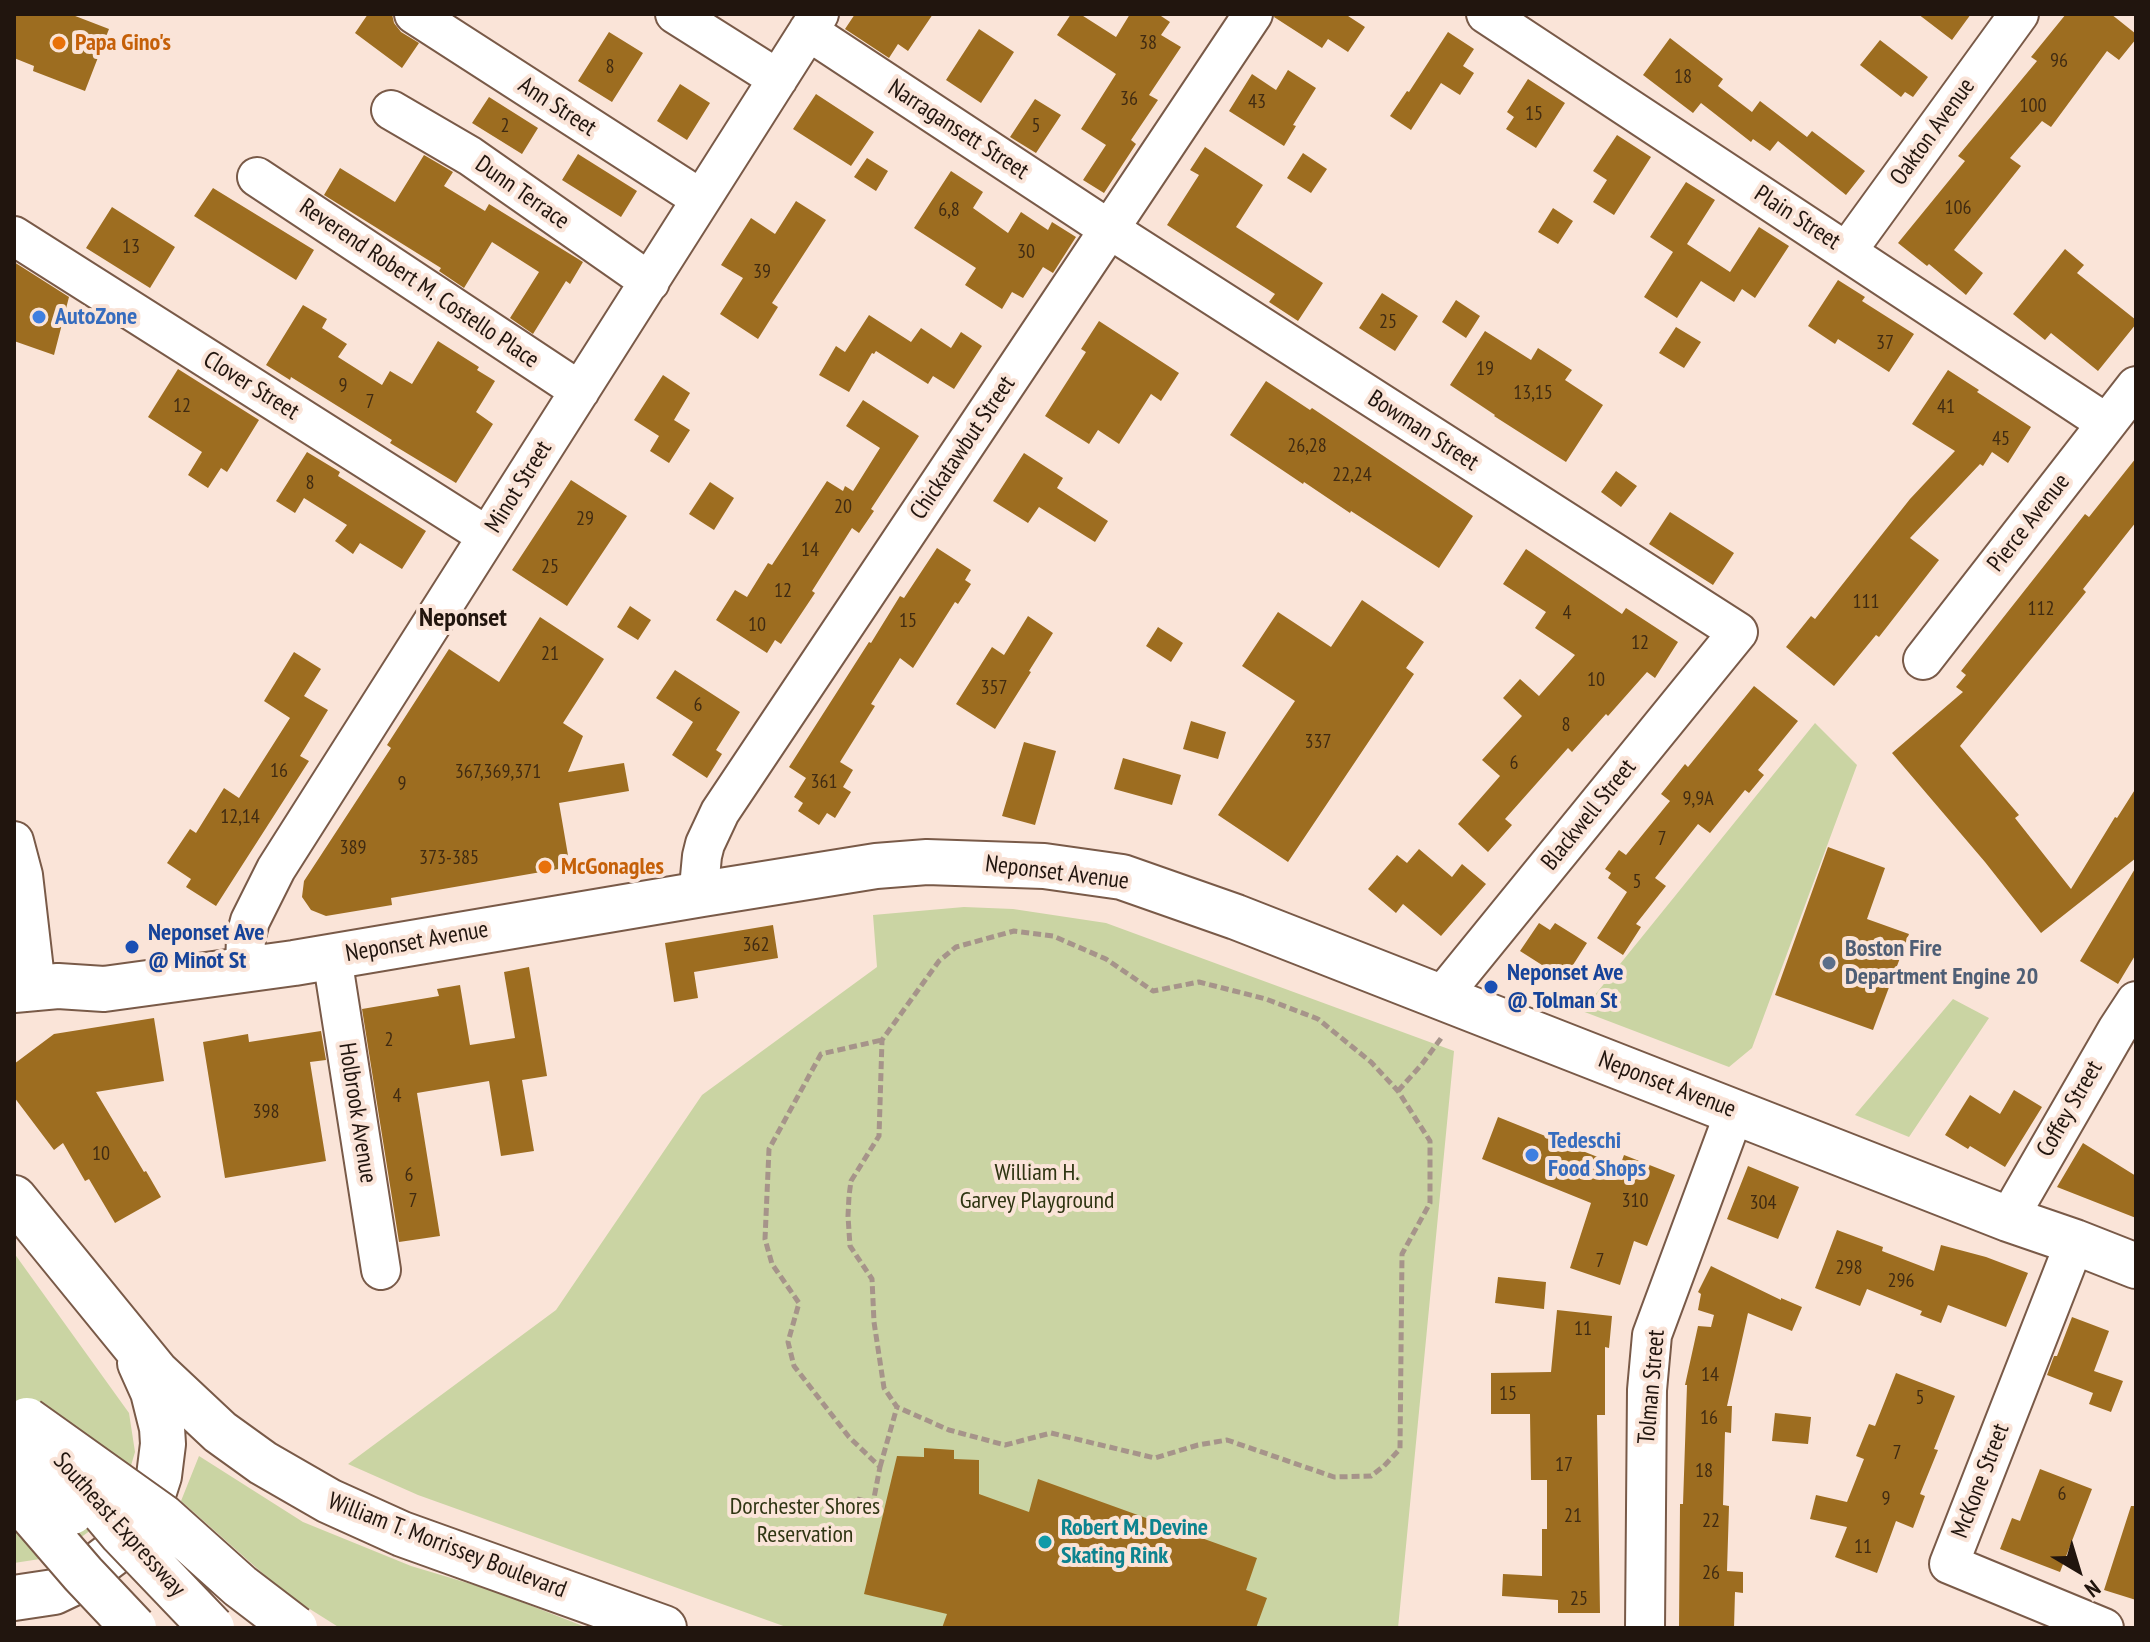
<!DOCTYPE html>
<html>
<head>
<meta charset="utf-8">
<style>
	body { margin:0 }
	#map { position:relative; width:2150px; height:1642px; overflow:hidden; background:#fae4d8; font-family:"PT Sans Narrow",sans-serif }
	canvas { display:block }
	.frame { position:absolute; inset:0; border:16px solid #21150e; pointer-events:none }
	.north { position:absolute; left:2038px; top:1530px; width:80px; height:80px; -webkit-text-stroke:6px #fae4d8; paint-order:stroke; rotate:142deg; font-size:22px; font-weight:700; line-height:32px; text-align:center; color:#21150e }
	.north::after { content:''; display:block; margin:auto; width:28px; height:36px; background:#21150e; clip-path:polygon(50% 0,100% 100%,50% 72%,0 100%) }
</style>
</head>
<body>
<div id="map">
<canvas width="2150" height="1642"></canvas>
<div class="frame"></div>
<div class="north">N</div>
</div>
<script>
const ctx = document.querySelector('canvas').getContext('2d');
ctx.lineJoin = 'round';
function paint(path, color) { ctx.fillStyle = color; ctx.fill(path, 'evenodd'); }
const toPath = rows => new Path2D(rows.map(r => 'M' + r).join(''));
function trace(path, color, width, dash) { ctx.strokeStyle = color; ctx.lineWidth = width; ctx.lineCap = dash ? 'butt' : 'round'; ctx.setLineDash(dash || []); ctx.stroke(path); }
function label(font, color, halo, rows, align = 'center') {
  ctx.font = font + ' "PT Sans Narrow",sans-serif'; ctx.lineWidth = 8; ctx.setLineDash([]); ctx.textBaseline = 'middle'; ctx.strokeStyle = halo; ctx.fillStyle = color; for (const [text, x, y, turn = 0] of rows) {
    ctx.save(); ctx.translate(x, y); ctx.rotate((+turn || 0) * Math.PI / 180); ctx.textAlign = isNaN(turn) ? turn : align; if (halo) ctx.strokeText(text, 0, 0); ctx.fillText(text, 0, 0); ctx.restore();
  }
}
paint(toPath([
	[1815,723,1857,765,1752,1048,1729,1067,1582,1011],
	[964,907,1013,909,1106,923,1454,1051,1398,1628,789,1628,418,1495,348,1464,556,1310,702,1095,877,967,873,915],
	[1953,999,1989,1018,1909,1137,1855,1115],
	[14,1253,129,1413,135,1452,122,1496,94,1528,53,1557,14,1563],
	[199,1456,303,1522,411,1566,491,1590,588,1628,340,1628,286,1594,181,1501]
]), '#cad4a3');
paint(toPath([
	[14,14,70,14,109,29,85,91,33,71,34,66,14,58],
	[368,14,392,14,394,23,401,32,419,43,402,68,355,33],
	[855,14,933,14,908,51,898,44,889,58,845,29],
	[1071,14,1080,14,1116,37,1130,14,1158,14,1170,22,1161,35,1181,47,1149,95,1158,100,1131,140,1136,144,1104,193,1083,180,1106,145,1081,129,1116,74,1057,35],
	[1275,14,1345,14,1365,27,1348,52,1328,39,1322,48,1274,17],
	[1918,14,1971,14,1952,40],
	[2066,14,2111,14,2136,34,2136,39,2119,60,2107,51,2051,127,2042,121,2010,158,2021,166,1954,250,1983,273,1966,295,1929,264,1927,266,1898,243,1965,161,1958,156,2037,61,2031,57],
	[979,29,1014,52,981,103,946,80],
	[609,32,643,53,612,102,578,81],
	[1448,32,1474,49,1463,66,1474,73,1460,95,1441,83,1411,130,1390,116,1407,91,1409,92],
	[1670,38,1723,79,1718,86,1752,112,1760,101,1807,137,1812,131,1865,171,1846,195,1778,141,1770,151,1753,139,1751,142,1701,103,1693,113,1643,75],
	[1880,40,1928,77,1913,97,1905,92,1901,97,1860,65],
	[1288,70,1316,88,1293,125,1296,126,1284,146,1229,111,1252,74,1276,90],
	[1528,79,1565,103,1536,148,1506,129,1514,117,1507,112],
	[680,84,710,103,687,140,657,121],
	[816,94,874,132,851,166,793,129],
	[489,97,538,128,522,154,472,123],
	[1035,99,1061,115,1036,153,1010,137],
	[1617,135,1651,157,1614,215,1593,202,1607,180,1593,171],
	[1205,147,1263,185,1236,227,1323,283,1298,321,1269,302,1275,294,1167,225,1199,175,1190,170],
	[1303,153,1327,169,1311,193,1287,178],
	[578,154,637,191,621,217,562,180],
	[424,155,453,172,444,186,485,211,489,204,583,262,570,284,566,281,533,334,510,318,539,272,492,242,464,288,439,271,441,268,324,195,340,168,395,202],
	[867,158,888,171,876,191,854,177],
	[951,171,983,192,973,208,1008,233,1021,212,1048,230,1052,222,1076,237,1053,273,1043,267,1023,298,1012,292,1002,309,965,285,976,268,914,228],
	[1686,182,1715,200,1687,244,1730,272,1759,227,1789,246,1755,298,1742,289,1734,302,1701,281,1677,318,1644,297,1673,252,1650,237],
	[213,188,314,250,296,280,194,216],
	[796,201,826,220,772,303,778,307,758,339,720,314,743,278,721,265,751,218,775,234],
	[112,207,175,247,150,288,86,248],
	[1553,208,1573,221,1558,244,1538,232],
	[2065,249,2084,265,2077,273,2136,320,2136,324,2098,371,2051,333,2045,340,2013,314],
	[14,262,69,297,54,355,14,341],
	[1838,280,1865,297,1862,301,1914,334,1889,372,1838,339,1835,344,1808,326],
	[1382,293,1418,316,1395,351,1359,328],
	[1456,300,1480,316,1466,338,1442,322],
	[303,305,327,319,322,328,347,344,338,357,382,385,390,371,412,384,438,341,479,367,477,370,495,381,476,412,493,424,456,483,390,443,392,440,291,377,290,380,266,365],
	[869,315,911,342,921,328,951,348,961,332,982,346,954,389,933,376,928,384,876,351,874,354,872,353,849,392,819,375,836,346,845,352],
	[1099,321,1179,373,1161,401,1151,394,1119,444,1098,430,1089,444,1045,416,1086,352,1081,349],
	[1676,327,1701,342,1684,368,1659,353],
	[1485,331,1531,360,1538,348,1572,370,1565,380,1603,405,1566,462,1494,416,1495,415,1450,385],
	[178,369,259,420,227,472,221,468,208,488,188,475,202,452,148,417],
	[1948,370,1979,390,1977,392,2031,427,2008,463,1992,452,1983,466,1980,464,1910,538,1939,560,1879,637,1876,635,1834,686,1786,647,1811,616,1815,619,1910,499,1955,451,1912,424],
	[663,375,690,393,674,420,690,430,669,463,650,451,659,436,634,420],
	[1266,381,1310,410,1312,408,1473,516,1439,568,1351,511,1350,513,1304,482,1303,484,1230,435],
	[863,400,919,436,871,509,874,511,859,533,852,528,812,591,815,593,781,644,775,640,767,653,716,620,735,590,747,597,768,563,772,565,827,481,843,491,845,486,853,491,880,448,846,426],
	[307,452,340,472,338,476,426,531,402,569,360,543,353,554,335,541,347,525,304,498,295,513,276,501],
	[1024,453,1063,478,1057,488,1108,521,1095,542,1039,507,1028,523,993,501],
	[2136,458,2136,522,2083,589,2086,592,1960,746,2019,815,2015,818,2071,889,2115,817,2117,818,2136,788,2136,858,2041,933,1985,862,1892,753,1963,692,1956,687,1966,675,1961,671,2085,514,2089,517],
	[1616,471,1637,486,1621,507,1601,492],
	[571,480,627,516,567,606,512,570],
	[710,482,734,498,714,530,689,514],
	[1670,512,1734,553,1713,585,1649,544],
	[937,548,971,570,965,580,971,584,958,604,955,602,913,668,900,658,871,704,875,706,840,762,853,770,843,787,851,792,835,818,827,813,819,825,798,811,803,803,794,797,806,778,789,767,869,642,871,643,900,596,904,598],
	[1526,549,1622,614,1626,608,1678,642,1655,678,1647,672,1608,716,1606,714,1572,752,1568,748,1505,819,1512,825,1488,852,1458,824,1500,776,1482,760,1522,716,1503,698,1520,679,1539,696,1575,655,1535,628,1546,612,1503,584],
	[1362,600,1424,642,1406,668,1414,674,1288,862,1218,815,1295,701,1242,666,1278,612,1331,647],
	[630,606,651,620,638,640,617,627],
	[1028,616,1053,633,1029,671,1031,672,995,729,956,704,992,647,1004,655],
	[540,617,604,659,563,723,583,736,568,772,624,763,629,791,559,803,570,867,391,898,392,905,326,916,311,910,302,897,304,881,391,748,387,745,449,649,499,682],
	[1158,627,1183,643,1171,662,1146,646],
	[294,652,321,669,304,696,328,710,300,756,309,761,216,906,186,887,191,879,167,863,190,829,196,833,224,788,239,798,290,718,264,701],
	[675,670,740,712,716,750,722,754,707,778,672,755,693,722,656,698],
	[1754,686,1798,721,1758,770,1764,775,1749,793,1745,790,1710,833,1698,824,1655,878,1666,886,1636,924,1641,927,1623,955,1597,938,1627,892,1608,878,1611,873,1605,869,1619,850,1626,855,1670,801,1661,794,1685,764,1688,767],
	[1191,721,1226,732,1218,759,1183,749],
	[1024,742,1056,751,1035,825,1002,816],
	[1123,758,1181,775,1172,805,1114,789],
	[1828,847,1885,868,1867,919,1909,934,1873,1030,1775,995],
	[1419,849,1452,877,1462,864,1486,884,1441,936,1403,904,1396,913,1368,889,1397,855,1407,863],
	[2136,867,2136,954,2118,984,2080,961],
	[1539,923,1550,930,1555,923,1587,943,1564,979,1520,951],
	[773,925,778,958,694,972,698,998,674,1002,665,943],
	[529,967,547,1076,522,1080,534,1151,501,1156,489,1081,417,1093,440,1236,399,1242,362,1009,439,996,437,989,460,985,470,1045,515,1038,504,972],
	[154,1018,164,1081,96,1092,144,1172,146,1171,161,1197,115,1223,89,1179,85,1181,63,1143,54,1150,14,1097,14,1064,54,1034],
	[321,1031,326,1060,310,1062,326,1161,225,1178,203,1042,248,1034,249,1042],
	[2014,1090,2042,1107,2005,1167,1970,1146,1968,1149,1945,1135,1970,1095,2000,1114],
	[1498,1117,1620,1166,1624,1155,1675,1175,1647,1246,1634,1241,1620,1285,1570,1268,1591,1203,1482,1159],
	[2083,1143,2136,1176,2136,1218,2057,1187],
	[1748,1166,1799,1187,1778,1239,1727,1219],
	[1837,1230,1883,1247,1882,1251,1934,1271,1941,1245,1986,1257,2028,1273,2006,1327,1948,1305,1941,1323,1920,1315,1922,1311,1867,1289,1860,1306,1815,1288],
	[1711,1266,1781,1300,1781,1298,1802,1307,1792,1331,1748,1313,1727,1406,1732,1406,1731,1433,1725,1432,1723,1505,1729,1506,1727,1571,1743,1572,1743,1593,1735,1592,1734,1628,1679,1628,1680,1504,1683,1504,1687,1385,1685,1385,1698,1326,1711,1327,1714,1315,1698,1310,1701,1294,1698,1292],
	[1498,1277,1546,1282,1544,1309,1495,1303],
	[1557,1310,1612,1316,1609,1348,1605,1347,1605,1415,1597,1415,1600,1613,1558,1613,1558,1600,1502,1596,1503,1574,1542,1576,1542,1529,1547,1529,1547,1480,1531,1480,1530,1414,1491,1414,1491,1373,1551,1372],
	[2072,1317,2109,1331,2094,1371,2123,1381,2111,1412,2089,1404,2093,1393,2047,1375,2054,1356,2057,1356],
	[1896,1373,1955,1396,1934,1449,1938,1450,1920,1494,1925,1496,1913,1528,1896,1521,1877,1573,1835,1557,1847,1527,1810,1519,1816,1495,1847,1502,1864,1459,1856,1456,1869,1424,1875,1426],
	[1775,1413,1811,1417,1808,1444,1772,1441],
	[924,1448,954,1450,954,1459,979,1460,979,1494,1029,1512,1038,1479,1257,1558,1246,1590,1267,1598,1256,1628,942,1628,947,1614,864,1594,897,1456,924,1457],
	[2040,1469,2092,1489,2060,1572,2000,1549,2012,1518,2020,1521],
	[2131,1506,2136,1506,2136,1600,2104,1590]
]), '#9d6d20');
const minor = toPath([
	[414,14,701,199],
	[675,14,778,79],
	[1486,14,2106,423],
	[808,31,1095,220,1738,632,1441,997],
	[391,110,470,156,650,282],
	[257,177,580,391],
	[14,236,487,536],
	[1847,251,2019,14],
	[1923,660,2136,386],
	[14,841,23,875,36,988],
	[702,894,700,877,702,856,705,844,720,812,1253,14],
	[332,957,381,1270],
	[245,969,246,936,250,921,276,869,819,14],
	[2008,1219,2117,1030,2136,1001],
	[2075,1242,1949,1564,2104,1628],
	[1645,1628,1647,1390,1652,1335,1735,1111]
]);
const major = toPath([
	[14,990,58,986,104,989,294,963,702,894,876,866,927,862,1044,866,1122,877,1236,917,2008,1219,2075,1242,2136,1266],
	[14,1198,156,1372,220,1432,263,1463,329,1501,402,1534,664,1628],
	[14,1598,54,1592,75,1582,124,1545,149,1507,159,1476,163,1444,162,1428,153,1392,140,1363]
]);
trace(minor, '#795a48', 42);
trace(major, '#795a48', 48);
trace(toPath([
	[1398,1091,1422,1064,1442,1037],
	[880,1467,897,1407,884,1388,874,1322,872,1279,850,1246,848,1216,849,1196,851,1181,879,1136,882,1040,939,961,956,947,1014,931,1053,936,1106,959,1153,991,1199,982,1266,999,1318,1019,1371,1062,1398,1091,1430,1141,1430,1203,1402,1254,1400,1449,1384,1466,1371,1476,1334,1477,1227,1440,1198,1445,1155,1458,1051,1433,1005,1445,949,1430,897,1407],
	[857,1499,873,1503,880,1467,849,1437,794,1366,788,1342,799,1303,772,1264,765,1239,769,1149,821,1054,882,1040]
]), '#a6948a', 5, [8, 4]);
trace(minor, '#fff', 38);
trace(major, '#fff', 44);
const highwayBridge = toPath([
	[27,1420,163,1517,240,1586,295,1628],
	[14,1444,72,1512],
	[64,1465,122,1534,212,1628],
	[14,1494,83,1574,134,1628]
]);
trace(highwayBridge, '#795a48', 48, []);
trace(highwayBridge, '#fff', 44);
for (const [x, y, r, color] of [
	[59,43,8,"#e8710a"],
	[39,317,8,"#3f7fe0"],
	[545,867,8,"#e8710a"],
	[132,947,8,"#1a4fb4"],
	[1829,963,8,"#5c6f8a"],
	[1491,987,8,"#1a4fb4"],
	[1532,1155,8,"#3f7fe0"],
	[1045,1542,8,"#0f9aa8"]
]) { const dot = new Path2D(); dot.arc(x, y, r, 0, 2 * Math.PI); ctx.fillStyle = color; ctx.fill(dot); trace(dot, '#fae4d8', 3); }
label('20px', '#402b12', null, [
	["38",1148,43],
	["96",2059,61],
	["8",610,67],
	["18",1683,77],
	["36",1129,99],
	["43",1257,102],
	["100",2033,106],
	["15",1534,114],
	["2",505,126],
	["5",1036,126],
	["106",1958,208],
	["6,8",949,210],
	["13",131,247],
	["30",1026,252],
	["39",762,272],
	["25",1388,322],
	["37",1885,343],
	["19",1485,369],
	["9",343,386],
	["13,15",1533,393],
	["7",370,402],
	["12",182,406],
	["41",1946,407],
	["45",2001,439],
	["26,28",1307,446],
	["22,24",1352,475],
	["8",310,483],
	["20",843,507],
	["29",585,519],
	["14",810,550],
	["25",550,567],
	["12",783,591],
	["111",1866,602],
	["112",2041,609],
	["4",1567,613],
	["15",908,621],
	["10",757,625],
	["12",1640,643],
	["21",550,654],
	["10",1596,680],
	["357",994,688],
	["6",698,705],
	["8",1566,725],
	["337",1318,742],
	["6",1514,763],
	["16",279,771],
	["367,369,371",498,772],
	["361",824,782],
	["9",402,784],
	["9,9A",1698,799],
	["12,14",240,817],
	["7",1662,839],
	["389",353,848],
	["373-385",449,858],
	["5",1637,882],
	["362",756,945],
	["2",389,1040],
	["4",397,1096],
	["398",266,1112],
	["10",101,1154],
	["6",409,1175],
	["7",413,1201],
	["310",1635,1201],
	["304",1763,1203],
	["7",1600,1261],
	["298",1849,1268],
	["296",1901,1281],
	["11",1583,1329],
	["14",1710,1375],
	["15",1508,1394],
	["5",1920,1398],
	["16",1709,1418],
	["7",1897,1453],
	["17",1564,1465],
	["18",1704,1471],
	["6",2062,1494],
	["9",1886,1499],
	["21",1573,1516],
	["22",1711,1521],
	["11",1863,1547],
	["26",1711,1573],
	["25",1579,1599]
]);
label('bold 24px', '#c56008', '#fae4d8', [
	["Papa Gino's",75,43],
	["McGonagles",561,867]
], 'left');
label('24px', '#21150e', '#fae4d8', [
	["Ann Street",557,107,33],
	["Narragansett Street",958,130,33],
	["Oakton Avenue",1933,132,-54],
	["Dunn Terrace",522,193,35],
	["Plain Street",1797,218,33],
	["Reverend Robert M. Costello Place",419,284,34],
	["Clover Street",251,386,32],
	["Bowman Street",1423,431,33],
	["Chickatawbut Street",963,448,-56],
	["Minot Street",519,487,-58],
	["Pierce Avenue",2029,523,-52],
	["Blackwell Street",1589,815,-51],
	["Neponset Avenue",1057,873,7],
	["Neponset Avenue",417,942,-10],
	["Neponset Avenue",1667,1085,21],
	["Coffey Street",2070,1109,-60],
	["Holbrook Avenue",357,1113,81],
	["Tolman Street",1652,1387,-85],
	["McKone Street",1981,1481,-69],
	["Southeast Expressway",119,1525,48],
	["William T. Morrissey Boulevard",447,1546,21]
]);
label('bold 24px', '#366cbe', '#fae4d8', [
	["AutoZone",55,317],
	["Tedeschi",1548,1141],
	["Food Shops",1548,1169]
], 'left');
label('bold 24px', '#164399', '#fae4d8', [
	["Neponset Ave",148,933],
	["@ Minot St",148,961],
	["Neponset Ave",1507,973],
	["@ Tolman St",1507,1001]
], 'left');
label('bold 24px', '#4e5e75', '#fae4d8', [
	["Boston Fire",1845,949],
	["Department Engine 20",1845,977]
], 'left');
label('24px', '#2f3512', '#fae4d8', [
	["William H.",1037,1173],
	["Garvey Playground",1037,1201],
	["Dorchester Shores",805,1507],
	["Reservation",805,1535]
]);
label('bold 24px', '#0d838f', '#fae4d8', [
	["Robert M. Devine",1061,1528],
	["Skating Rink",1061,1556]
], 'left');
label('bold 26px', '#21150e', '#fae4d8', [
	["Neponset",463,619]
]);
</script>
</body>
</html>
